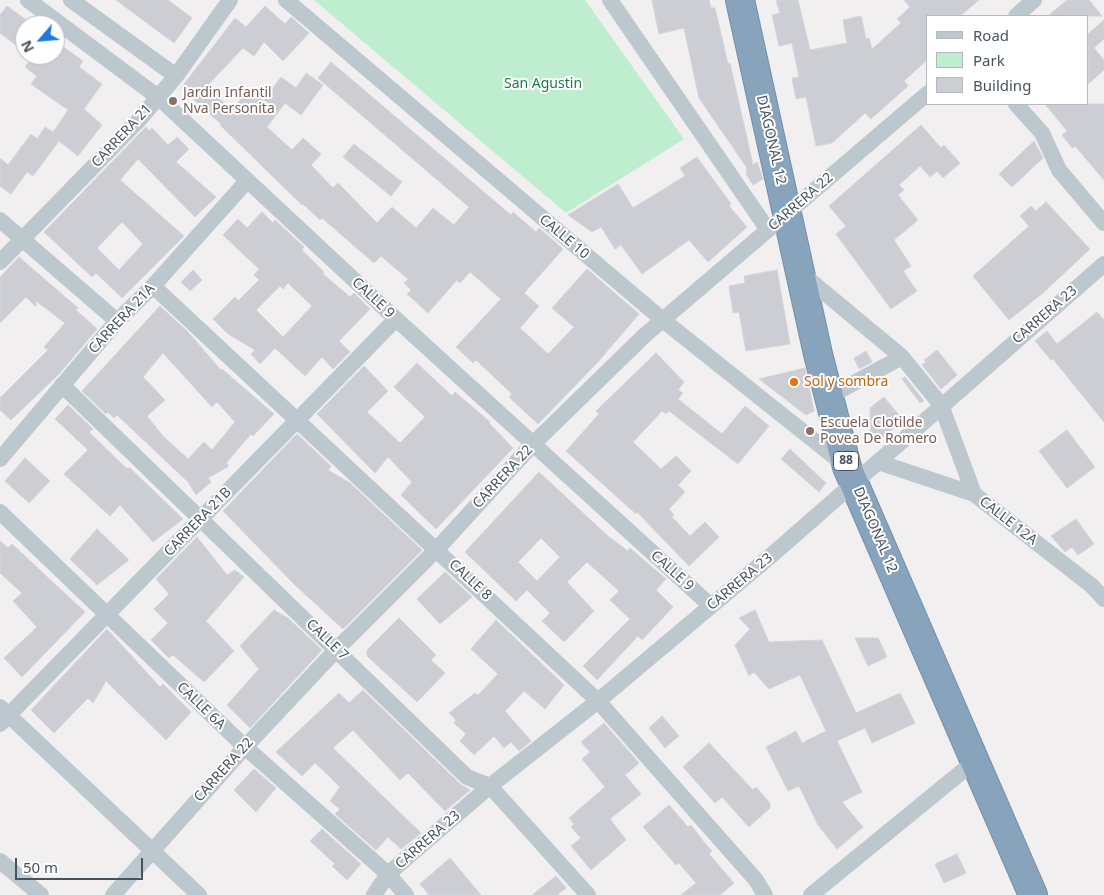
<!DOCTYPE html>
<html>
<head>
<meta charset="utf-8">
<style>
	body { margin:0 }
	#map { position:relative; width:1104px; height:895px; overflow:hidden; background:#f1efef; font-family:"Noto Sans",sans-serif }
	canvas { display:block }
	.legend { position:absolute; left:926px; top:15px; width:162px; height:90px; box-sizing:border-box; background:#fff; border:1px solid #b5babe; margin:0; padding:6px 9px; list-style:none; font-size:15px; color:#47535c }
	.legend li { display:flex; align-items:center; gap:10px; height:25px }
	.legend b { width:25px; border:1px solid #b5babe }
	.north { position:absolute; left:15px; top:15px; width:50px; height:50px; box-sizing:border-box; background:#fff; border:1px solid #b5babe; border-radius:50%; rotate:243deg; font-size:14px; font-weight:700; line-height:20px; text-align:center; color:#47535c }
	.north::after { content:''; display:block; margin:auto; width:18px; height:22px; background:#1d79de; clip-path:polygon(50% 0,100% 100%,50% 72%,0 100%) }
	.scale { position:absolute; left:15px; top:858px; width:128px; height:22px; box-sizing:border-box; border:2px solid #47535c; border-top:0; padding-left:6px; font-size:15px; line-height:18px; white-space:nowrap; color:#47535c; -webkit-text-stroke:4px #fff; paint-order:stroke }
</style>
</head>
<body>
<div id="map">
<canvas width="1104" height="895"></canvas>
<ul class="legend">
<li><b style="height:6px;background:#bdc7ce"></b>Road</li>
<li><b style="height:14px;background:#beeecf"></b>Park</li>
<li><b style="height:14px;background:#ccced4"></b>Building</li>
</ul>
<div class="north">N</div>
<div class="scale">50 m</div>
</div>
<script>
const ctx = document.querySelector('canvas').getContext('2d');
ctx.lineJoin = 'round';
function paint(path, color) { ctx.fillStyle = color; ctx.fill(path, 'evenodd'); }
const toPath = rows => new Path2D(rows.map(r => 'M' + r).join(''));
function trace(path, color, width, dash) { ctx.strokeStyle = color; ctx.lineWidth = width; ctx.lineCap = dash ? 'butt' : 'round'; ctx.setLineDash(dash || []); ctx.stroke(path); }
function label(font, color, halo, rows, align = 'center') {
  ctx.font = font + ' "Noto Sans",sans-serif'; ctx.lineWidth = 4; ctx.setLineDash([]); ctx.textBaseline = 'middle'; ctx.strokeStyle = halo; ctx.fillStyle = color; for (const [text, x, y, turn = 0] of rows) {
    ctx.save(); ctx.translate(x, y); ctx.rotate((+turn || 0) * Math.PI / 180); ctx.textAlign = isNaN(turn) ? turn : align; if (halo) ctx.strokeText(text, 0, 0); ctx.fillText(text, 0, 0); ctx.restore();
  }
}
paint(toPath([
	[314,0,585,0,684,139,566,213]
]), '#beeecf');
const building = toPath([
	[116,0,168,0,192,18,174,43,116,0],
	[652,0,709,0,711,8,715,8,728,64,730,63,753,165,757,162,763,179,753,185,746,174,747,168,699,98,684,28,659,34,652,0],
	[776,0,798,0,810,50,847,43,843,20,861,16,866,39,869,38,872,49,901,23,897,19,910,7,904,0,979,0,960,16,928,16,928,59,904,81,908,86,871,119,865,113,832,143,816,146,806,97,796,99,792,78,799,77,792,43,779,46,772,15,780,13,776,0],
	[1067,0,1089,0,1102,16,1048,16,1067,0],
	[7,6,29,22,25,25,25,52,0,33,0,15,7,6],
	[265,6,285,24,291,17,309,33,283,61,264,42,254,56,243,48,206,87,232,110,249,89,263,101,281,77,296,88,306,73,323,85,301,115,285,103,267,127,292,150,303,138,321,154,311,165,333,188,338,183,377,223,392,207,416,228,433,208,454,225,469,207,318,78,331,62,511,215,513,212,536,232,539,228,563,249,524,293,539,306,520,328,548,354,574,327,552,308,587,269,639,314,597,363,538,424,509,397,512,394,476,360,473,363,456,347,501,299,470,272,460,283,457,280,428,313,407,294,411,290,404,283,408,279,381,256,374,263,322,218,320,220,303,204,302,205,220,125,221,124,181,88,235,18,246,27,265,6],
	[1104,20,1104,39,1094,48,1104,60,1104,70,1088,84,1088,34,1104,20],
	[55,41,83,61,79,67,102,84,84,109,102,125,78,156,59,141,33,176,27,172,11,194,0,186,0,158,8,165,31,134,37,139,45,127,53,132,68,110,31,84,37,76,25,67,33,55,55,55,55,41],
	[1045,104,1104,104,1104,180,1075,146,1072,148,1062,135,1067,131,1045,104],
	[921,125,941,148,944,145,960,163,943,178,937,171,930,177,920,166,899,185,904,190,898,195,918,220,894,240,911,266,903,271,917,291,891,309,836,234,846,226,829,206,921,125],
	[146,127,149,131,152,128,168,145,177,137,189,149,176,162,216,197,195,217,138,159,120,180,184,236,122,298,96,273,92,277,44,232,146,127],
	[122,222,143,244,119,270,97,248,122,222],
	[1034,141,1043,158,1012,187,999,174,1034,141],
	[354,144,402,182,391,196,343,157,354,144],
	[697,157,731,204,729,206,747,227,708,262,689,240,642,274,621,245,615,249,601,227,592,232,568,215,618,184,633,208,685,176,680,168,697,157],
	[1046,202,1090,249,1043,293,1009,320,973,276,1029,226,1020,216,1031,206,1036,211,1046,202],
	[262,212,273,223,275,220,304,247,302,250,324,272,323,274,350,297,354,293,370,309,339,341,350,352,333,369,322,357,305,376,275,348,260,364,251,354,255,350,228,334,213,319,235,297,238,301,259,280,254,275,259,269,223,235,238,219,247,228,262,212],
	[288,283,312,306,283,337,256,310,280,286,283,289,288,283],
	[19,257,78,308,76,310,97,329,59,374,11,420,0,410,0,398,48,350,44,347,65,323,36,301,36,307,26,297,0,323,0,277,19,257],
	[193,270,202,280,190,291,181,282,193,270],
	[777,270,790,344,746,351,739,312,733,313,729,286,745,283,744,276,777,270],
	[160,306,188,332,221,370,222,369,274,414,253,436,251,434,226,463,229,466,208,478,211,482,196,495,188,482,117,415,114,418,108,412,106,414,82,391,160,306],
	[163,353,212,407,217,402,235,422,212,450,204,442,188,459,163,436,147,416,165,400,143,377,163,353],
	[1097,312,1104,320,1104,422,1053,359,1051,360,1035,341,1047,331,1057,344,1097,312],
	[937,350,957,375,941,389,922,365,926,362,924,360,937,350],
	[866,351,872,362,859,369,854,358,866,351],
	[656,353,684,382,678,390,683,393,678,399,722,434,745,406,769,426,738,464,669,411,666,414,662,411,633,442,661,469,676,456,691,471,678,485,685,492,669,509,674,515,672,517,690,536,705,522,719,537,689,566,637,512,636,514,566,451,599,414,596,411,656,353],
	[417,363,452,396,455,392,490,422,489,423,513,448,436,529,401,495,412,482,388,457,375,473,317,414,364,366,388,391,367,412,400,443,425,417,394,387,417,363],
	[805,368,814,411,806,415,759,379,805,368],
	[905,377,924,401,920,403,902,379,905,377],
	[884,397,903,420,881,439,871,436,870,408,884,397],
	[68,405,93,429,89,432,126,468,130,468,183,519,153,542,120,505,110,516,64,474,88,450,55,419,68,405],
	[1067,430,1095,467,1067,488,1039,451,1067,430],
	[297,434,331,466,328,470,350,483,422,550,343,629,294,584,223,511,297,434],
	[790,449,826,483,819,492,781,459,790,449],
	[25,458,50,481,29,503,5,481,25,458],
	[539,472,609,537,628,551,630,548,666,579,656,590,673,607,642,640,638,636,597,680,583,666,630,619,610,600,619,591,587,562,567,582,594,611,564,642,542,621,550,613,527,590,516,601,465,552,539,472],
	[541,538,560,557,537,581,518,562,541,538],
	[1076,519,1094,544,1078,555,1072,547,1065,552,1051,536,1076,519],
	[97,529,129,560,97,585,70,559,97,529],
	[197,537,227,575,235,570,244,577,206,621,234,651,204,682,173,655,169,658,151,640,168,623,154,609,169,594,156,579,197,537],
	[0,541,8,548,12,544,85,612,22,677,4,658,37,627,13,601,22,593,0,573,0,541],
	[445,572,472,597,440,624,417,599,445,572],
	[274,610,288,618,322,650,250,728,227,705,259,669,240,646,274,610],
	[755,610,769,642,822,640,856,713,900,693,915,723,872,743,865,728,837,741,862,792,842,802,863,827,837,849,818,825,799,786,788,791,766,747,796,731,802,743,826,731,800,675,769,689,754,672,749,676,735,645,750,629,739,618,755,610],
	[399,618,436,655,431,660,445,673,417,702,367,656,367,650,399,618],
	[496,620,564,685,545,709,524,691,505,711,531,741,519,751,511,742,504,748,494,736,474,755,460,741,466,734,454,723,456,720,449,713,475,693,478,695,498,674,471,649,496,620],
	[107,629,160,687,163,684,191,712,166,740,106,681,93,703,88,698,54,733,31,710,107,629],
	[855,638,878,638,887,657,868,666,855,638],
	[363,690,460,784,470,790,445,811,408,773,400,780,353,730,333,748,421,833,401,849,388,837,376,850,335,814,340,809,330,801,340,787,325,772,315,763,302,776,276,752,339,693,349,703,363,690],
	[662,716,679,736,665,748,649,728,662,716],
	[604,723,639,763,625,775,641,794,610,819,626,840,591,870,571,846,581,838,571,827,574,824,569,818,605,787,582,759,590,752,581,742,604,723],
	[709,743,753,790,756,787,770,803,770,808,749,827,722,797,715,803,683,767,709,743],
	[254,769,276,788,256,812,234,790,254,769],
	[669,805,688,827,691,825,704,842,712,851,709,854,734,883,720,895,681,895,696,883,679,863,676,865,643,827,669,805],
	[322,829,361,864,347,880,332,866,335,864,310,841,322,829],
	[957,854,966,873,944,883,935,864,957,854],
	[450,858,481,895,429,895,420,884,450,858],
	[556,876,566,888,557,895,532,895,556,876]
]);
paint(building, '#ccced4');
trace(building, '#d3d5da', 1);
const highway = toPath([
	[740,0,818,354,847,467,1033,895]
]);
trace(highway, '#738fa9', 30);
trace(toPath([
	[28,0,158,97,396,319,711,606],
	[71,0,176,76],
	[286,0,664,321,846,466],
	[610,0,768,230],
	[1016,16,1034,0],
	[1016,104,1042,133,1059,170,1104,223],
	[0,220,117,321],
	[0,262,138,121,176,76,230,0],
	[801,273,902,357,941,405,974,494,1092,586,1104,599],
	[153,286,598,701,756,880,765,895],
	[62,385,467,777,490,786,588,895],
	[828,397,902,357],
	[0,459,117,321,153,286,247,181],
	[878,462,974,494],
	[0,512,245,747,388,874,406,895],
	[0,707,199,895],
	[0,724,396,319],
	[0,861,41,895],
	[113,895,245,747,337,649,437,549,533,444,645,335,928,93],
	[374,895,388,874,490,786,598,701,773,554,1104,264],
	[811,895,975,761]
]), '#bdc7ce', 16);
trace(highway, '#88a4bd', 28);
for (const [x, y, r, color] of [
	[173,101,5,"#8d6e63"],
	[794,382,5,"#e8710a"],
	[810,431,5,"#8d6e63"]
]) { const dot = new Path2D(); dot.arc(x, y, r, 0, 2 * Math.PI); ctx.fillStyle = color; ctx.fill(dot); trace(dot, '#fff', 2); }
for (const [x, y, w] of [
	[846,461,25]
]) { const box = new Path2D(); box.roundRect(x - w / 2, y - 9.5, w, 19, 4); ctx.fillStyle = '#fff'; ctx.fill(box); trace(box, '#47535c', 1); }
label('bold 12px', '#47535c', null, [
	["88",846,461]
]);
label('14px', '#197d47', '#fff', [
	["San Agustin",543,84]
]);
label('14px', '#785e54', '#fff', [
	["Jardin Infantil",183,93],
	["Nva Personita",183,109],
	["Escuela Clotilde",820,423],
	["Povea De Romero",820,439]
], 'left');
label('14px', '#47535c', '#fff', [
	["CARRERA 21",122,136,-47],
	["DIAGONAL 12",771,140,77],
	["CARRERA 22",801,202,-41],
	["CALLE 10",564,237,40],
	["CALLE 9",373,298,43],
	["CARRERA 23",1045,315,-41],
	["CARRERA 21A",122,319,-47],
	["CARRERA 22",503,477,-47],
	["CALLE 12A",1008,521,38],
	["CARRERA 21B",198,522,-46],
	["DIAGONAL 12",875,530,67],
	["CALLE 9",672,571,42],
	["CALLE 8",470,580,43],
	["CARRERA 23",740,582,-40],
	["CALLE 7",327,640,44],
	["CALLE 6A",201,706,44],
	["CARRERA 22",224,770,-48],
	["CARRERA 23",428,840,-41]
]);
label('14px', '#c56008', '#fff', [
	["Sol y sombra",804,382]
], 'left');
</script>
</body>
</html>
